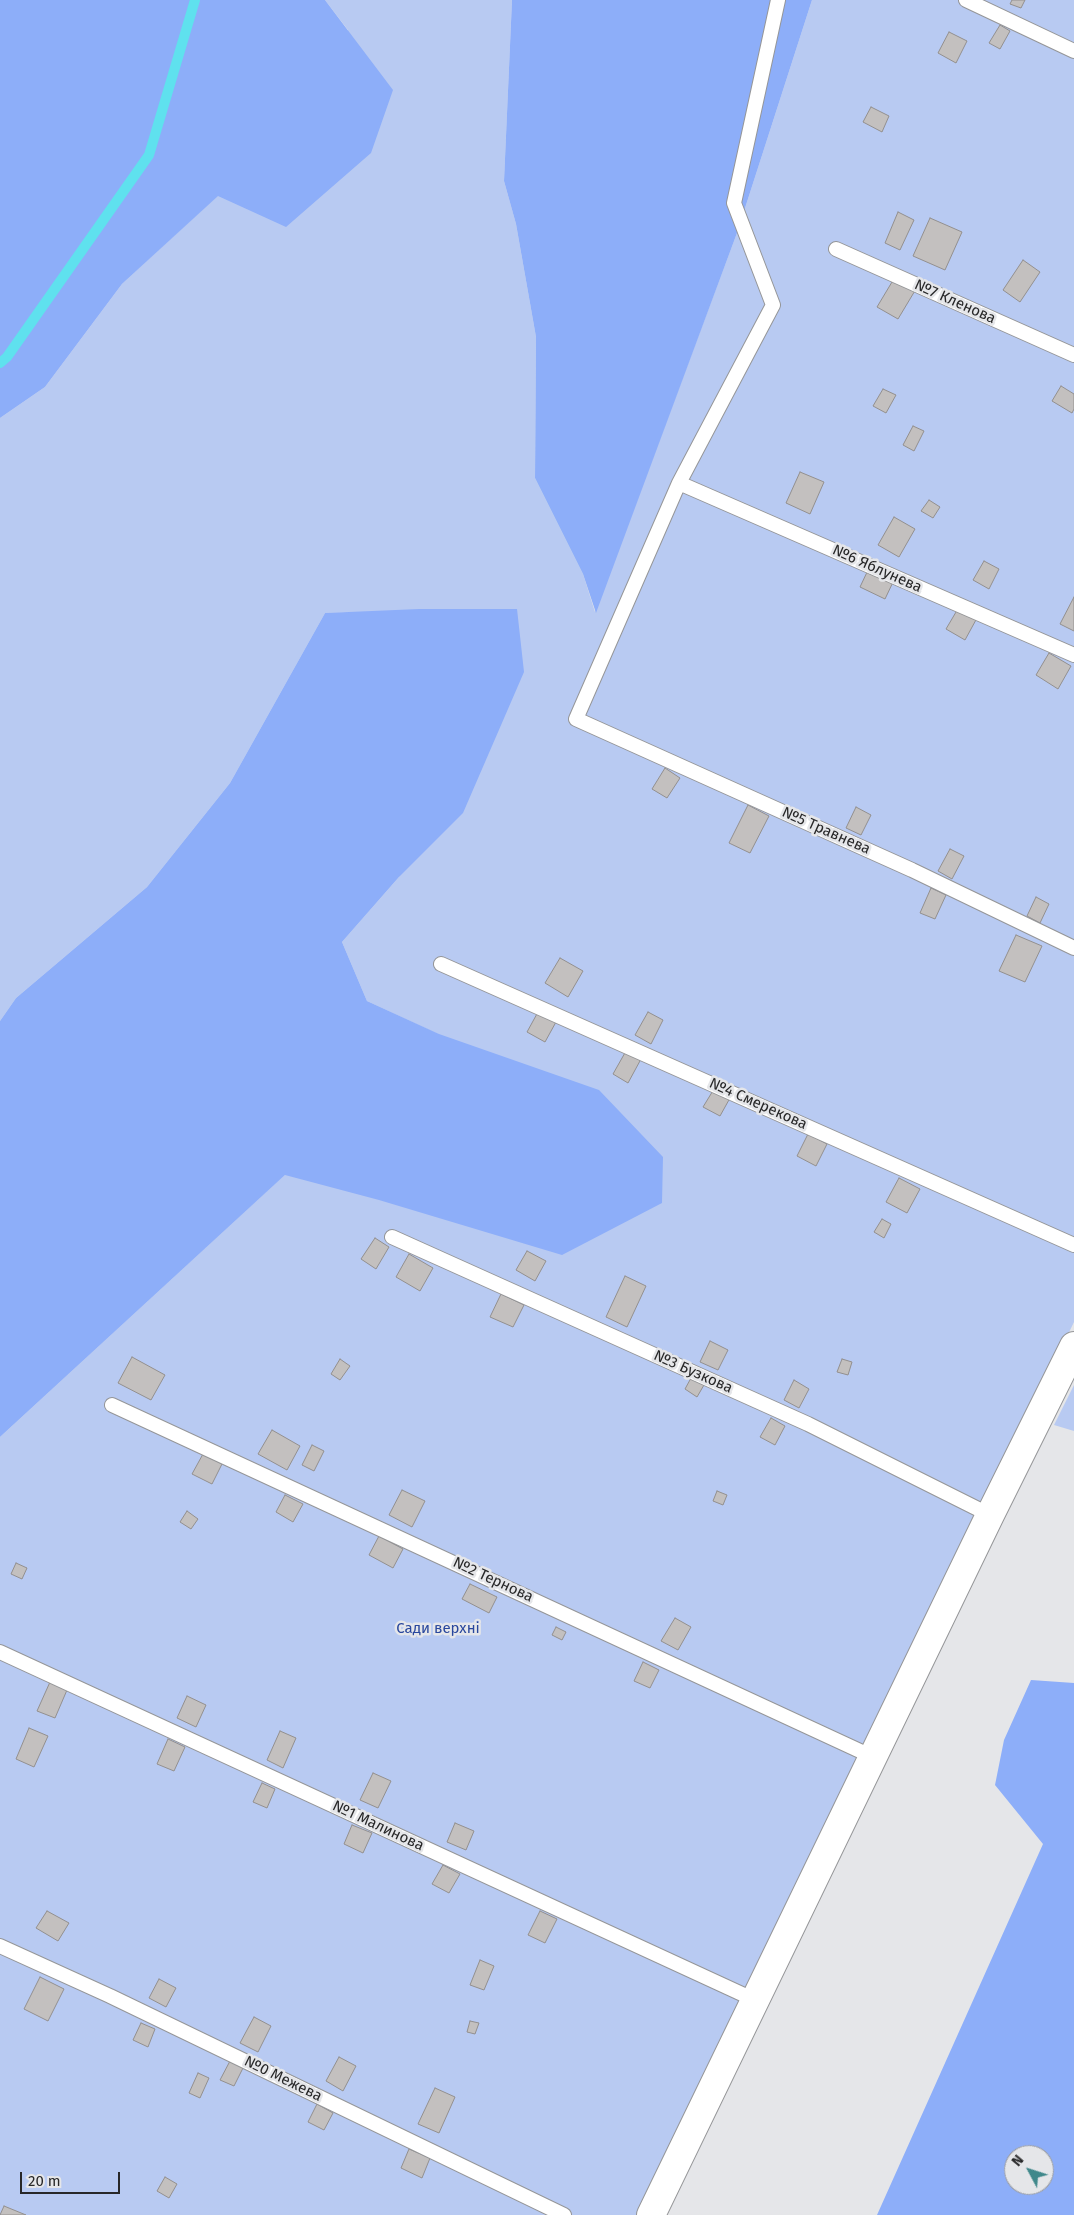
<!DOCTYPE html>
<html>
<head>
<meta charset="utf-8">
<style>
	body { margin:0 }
	#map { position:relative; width:1074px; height:2215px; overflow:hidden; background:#e5e6e9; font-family:"Fira Sans",sans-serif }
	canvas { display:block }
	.north { position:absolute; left:1004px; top:2145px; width:50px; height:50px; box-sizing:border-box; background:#e5e6e9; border:1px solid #999a9c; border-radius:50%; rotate:310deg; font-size:14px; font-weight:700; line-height:20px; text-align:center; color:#272728 }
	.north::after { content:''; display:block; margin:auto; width:18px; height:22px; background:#40888b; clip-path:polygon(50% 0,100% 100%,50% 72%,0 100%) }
	.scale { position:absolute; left:20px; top:2172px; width:100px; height:22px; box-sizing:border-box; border:2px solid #272728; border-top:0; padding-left:6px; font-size:15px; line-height:18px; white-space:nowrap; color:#272728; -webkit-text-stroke:4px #e5e6e9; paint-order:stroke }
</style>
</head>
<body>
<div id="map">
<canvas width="1074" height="2215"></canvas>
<div class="north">N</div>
<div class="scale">20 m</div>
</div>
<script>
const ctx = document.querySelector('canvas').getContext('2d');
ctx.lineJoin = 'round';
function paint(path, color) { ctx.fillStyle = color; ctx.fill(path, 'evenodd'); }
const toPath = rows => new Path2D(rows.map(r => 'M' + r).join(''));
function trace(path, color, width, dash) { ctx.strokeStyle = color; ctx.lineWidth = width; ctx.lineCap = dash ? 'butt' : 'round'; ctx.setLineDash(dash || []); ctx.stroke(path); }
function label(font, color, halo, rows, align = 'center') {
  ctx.font = font + ' "Fira Sans",sans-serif'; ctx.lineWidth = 5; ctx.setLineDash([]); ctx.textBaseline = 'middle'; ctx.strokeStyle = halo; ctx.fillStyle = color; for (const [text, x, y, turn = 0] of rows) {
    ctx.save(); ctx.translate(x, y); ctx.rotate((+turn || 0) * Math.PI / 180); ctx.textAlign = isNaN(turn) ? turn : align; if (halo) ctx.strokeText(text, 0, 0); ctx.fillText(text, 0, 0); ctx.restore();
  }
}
paint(toPath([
	[325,0,512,0,504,181,516,224,536,337,535,478,583,574,595,612,737,233,812,0,1074,0,1074,1322,641,2215,0,2215,0,1437,438,1034,367,1001,342,942,399,877,517,609,325,613,230,783,147,887,16,998,0,1021,0,418,45,387,122,284,218,195,286,226,348,30],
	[1074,1385,1074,1431,1054,1425]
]), '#b8caf2');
paint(toPath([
	[0,0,325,0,393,90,371,153,286,227,218,196,122,284,45,387,0,418],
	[512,0,812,0,737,233,596,613,583,574,535,478,536,337,516,224,504,181],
	[419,609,517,609,524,672,463,813,399,877,342,942,367,1001,439,1034,599,1090,663,1157,662,1203,562,1255,379,1200,285,1175,0,1437,0,1021,16,998,147,887,230,783,325,613],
	[1031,1680,1074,1683,1074,2215,877,2215,1043,1844,995,1785,1004,1740],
	[1014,2155,1044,2155,1044,2185,1014,2185]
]), '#8daef9');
trace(toPath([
	[0,363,7,357,149,155,195,0]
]), '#5fe1ee', 10);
const building = toPath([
	[1012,0,1025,0,1021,8,1010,4,1012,0],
	[1000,25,1010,31,1000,49,989,43,1000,25],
	[949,32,967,41,956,63,938,53,949,32],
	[871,107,889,116,882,132,863,122,871,107],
	[898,212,914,220,900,250,885,243,898,212],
	[930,218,962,232,945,270,913,256,930,218],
	[1023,260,1040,272,1020,302,1003,290,1023,260],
	[895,277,916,289,898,319,877,307,895,277],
	[1061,386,1074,394,1074,409,1072,413,1052,401,1061,386],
	[883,389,896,395,886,413,873,406,883,389],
	[913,426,924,431,914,451,903,445,913,426],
	[800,472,824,482,810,514,786,503,800,472],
	[929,500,940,507,933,518,921,511,929,500],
	[894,517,915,529,899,557,878,545,894,517],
	[984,561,999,569,989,589,973,580,984,561],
	[869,568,894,580,885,599,860,587,869,568],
	[1074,597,1074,631,1060,624,1074,597],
	[959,607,977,618,965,640,946,629,959,607],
	[1049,653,1071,666,1058,689,1036,675,1049,653],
	[665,768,680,778,667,798,652,789,665,768],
	[748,805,769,816,750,853,729,843,748,805],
	[856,807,871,815,861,835,846,828,856,807],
	[950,849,964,856,952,879,938,871,950,849],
	[931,888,946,895,935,919,920,913,931,888],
	[1036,897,1049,904,1040,923,1027,916,1036,897],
	[1016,935,1042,946,1025,982,999,971,1016,935],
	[560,958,583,971,568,997,545,983,560,958],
	[538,1012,556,1022,545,1042,527,1032,538,1012],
	[648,1012,663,1020,651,1044,635,1035,648,1012],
	[626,1051,641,1059,628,1083,613,1074,626,1051],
	[714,1089,730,1098,720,1116,703,1107,714,1089],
	[808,1134,827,1144,816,1166,797,1156,808,1134],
	[899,1178,920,1189,907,1213,886,1202,899,1178],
	[882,1219,891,1224,884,1238,874,1232,882,1219],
	[375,1238,389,1247,376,1269,361,1259,375,1238],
	[527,1251,546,1261,535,1281,516,1270,527,1251],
	[409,1254,433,1268,420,1291,396,1277,409,1254],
	[625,1276,646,1286,627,1327,606,1317,625,1276],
	[501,1294,524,1305,513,1327,490,1317,501,1294],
	[710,1341,728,1350,718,1370,700,1362,710,1341],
	[132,1357,165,1375,151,1400,118,1383,132,1357],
	[340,1359,350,1366,340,1380,331,1374,340,1359],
	[842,1359,852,1362,848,1375,837,1372,842,1359],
	[691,1378,704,1385,697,1397,685,1389,691,1378],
	[794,1380,809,1389,799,1408,784,1400,794,1380],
	[771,1418,785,1426,775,1445,760,1437,771,1418],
	[272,1430,300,1446,287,1470,258,1454,272,1430],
	[312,1445,324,1451,314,1471,302,1465,312,1445],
	[203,1454,222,1464,212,1484,192,1474,203,1454],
	[402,1490,425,1501,412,1527,389,1515,402,1490],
	[717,1491,727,1495,723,1505,713,1501,717,1491],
	[285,1495,303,1504,293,1522,276,1512,285,1495],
	[187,1511,198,1519,191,1529,180,1522,187,1511],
	[379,1536,403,1549,393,1568,369,1555,379,1536],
	[16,1563,27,1568,22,1579,11,1574,16,1563],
	[470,1584,497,1597,489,1613,462,1599,470,1584],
	[675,1618,691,1627,678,1650,661,1641,675,1618],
	[556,1627,566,1632,562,1640,552,1635,556,1627],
	[643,1662,659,1670,650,1688,634,1681,643,1662],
	[50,1682,67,1690,55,1718,37,1711,50,1682],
	[187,1696,206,1705,196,1727,177,1718,187,1696],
	[29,1728,48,1736,34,1767,16,1759,29,1728],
	[280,1731,296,1738,283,1768,267,1760,280,1731],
	[168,1739,185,1747,174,1771,157,1764,168,1739],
	[373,1773,391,1781,378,1808,360,1800,373,1773],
	[262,1783,275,1789,267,1808,253,1802,262,1783],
	[455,1823,474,1831,466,1850,447,1842,455,1823],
	[352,1825,372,1833,363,1853,344,1844,352,1825],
	[443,1865,460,1874,449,1893,432,1884,443,1865],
	[47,1911,69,1923,58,1941,36,1928,47,1911],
	[540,1911,557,1919,545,1943,528,1935,540,1911],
	[480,1960,494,1966,484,1990,470,1985,480,1960],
	[40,1977,64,1989,48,2021,24,2009,40,1977],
	[159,1979,176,1988,166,2007,149,1998,159,1979],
	[254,2017,271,2026,258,2052,240,2043,254,2017],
	[470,2021,479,2023,475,2034,467,2032,470,2021],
	[141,2023,155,2029,148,2047,133,2040,141,2023],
	[339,2057,356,2066,343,2091,326,2081,339,2057],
	[230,2061,243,2068,234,2086,220,2080,230,2061],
	[198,2073,209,2078,200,2098,189,2093,198,2073],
	[435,2088,455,2097,439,2133,418,2124,435,2088],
	[317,2104,333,2113,324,2130,308,2122,317,2104],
	[409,2149,430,2158,422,2178,401,2168,409,2149],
	[165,2177,177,2184,169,2198,157,2191,165,2177],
	[4,2206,26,2215,0,2215,4,2206]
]);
paint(building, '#c3c0bf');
trace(building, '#93908f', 1);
const lane = toPath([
	[778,0,734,203,773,305,679,483,576,719,912,870,1074,948],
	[966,0,1074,51],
	[836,249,1074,355],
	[679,483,1074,655],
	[441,964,1074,1245],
	[392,1237,808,1424,990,1515],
	[112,1405,873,1757],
	[0,1652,755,2000],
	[0,1946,110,1996,564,2215]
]);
const street = toPath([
	[651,2215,990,1515,1074,1346]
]);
trace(lane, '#959698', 16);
trace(street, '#959698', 30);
trace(lane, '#fff', 14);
trace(street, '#fff', 28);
label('15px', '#272728', '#e5e6e9', [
	["№7 Кленова",955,302,24],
	["№6 Яблунева",877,569,24],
	["№5 Травнева",826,831,24],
	["№4 Смерекова",758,1104,24],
	["№3 Бузкова",693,1372,24],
	["№2 Тернова",493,1580,25],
	["№1 Малинова",378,1826,25],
	["№0 Межева",283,2079,26]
]);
label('15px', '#29479d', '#e5e6e9', [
	["Сади верхні",438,1629]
]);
</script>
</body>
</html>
